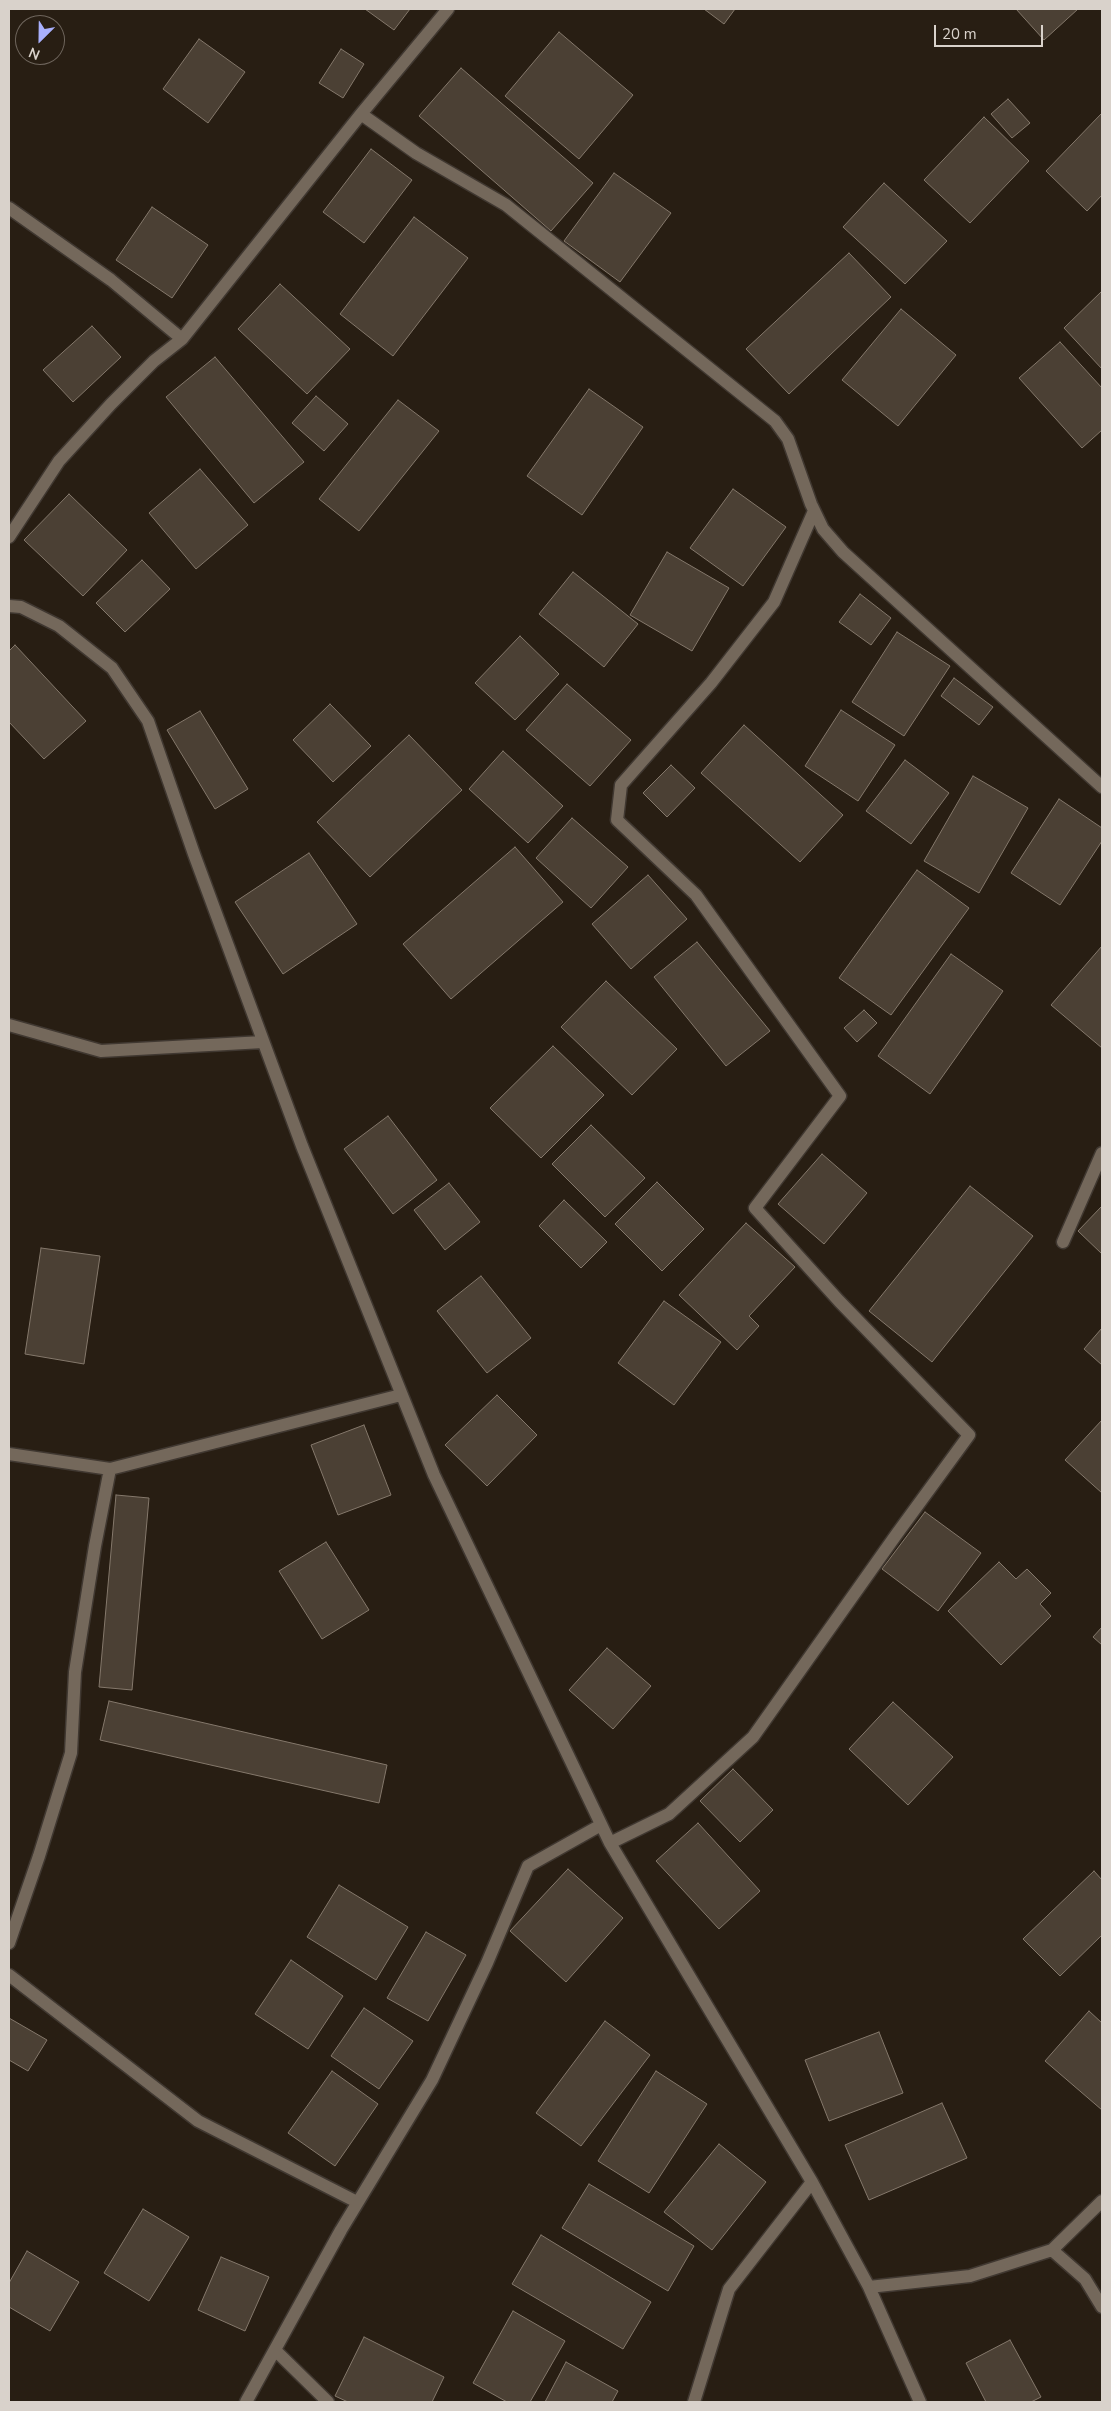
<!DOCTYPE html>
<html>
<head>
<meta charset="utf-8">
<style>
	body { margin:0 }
	#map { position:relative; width:1111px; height:2411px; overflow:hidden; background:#281e13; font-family:"Nunito Sans",sans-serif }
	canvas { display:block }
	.frame { position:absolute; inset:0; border:10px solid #d9d2cb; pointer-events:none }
	.north { position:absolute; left:15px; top:15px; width:50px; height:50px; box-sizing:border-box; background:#281e13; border:1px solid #6f665d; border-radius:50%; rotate:203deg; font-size:14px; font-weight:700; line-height:20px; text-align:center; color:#d9d2cb }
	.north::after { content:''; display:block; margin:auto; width:18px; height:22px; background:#a9b0fc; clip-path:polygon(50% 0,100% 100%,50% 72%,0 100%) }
	.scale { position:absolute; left:934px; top:25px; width:109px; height:22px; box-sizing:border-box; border:2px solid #d9d2cb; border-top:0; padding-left:6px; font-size:15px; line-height:18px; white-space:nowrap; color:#d9d2cb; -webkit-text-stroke:4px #281e13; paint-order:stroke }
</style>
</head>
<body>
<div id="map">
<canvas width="1111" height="2411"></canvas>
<div class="frame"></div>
<div class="north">N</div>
<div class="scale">20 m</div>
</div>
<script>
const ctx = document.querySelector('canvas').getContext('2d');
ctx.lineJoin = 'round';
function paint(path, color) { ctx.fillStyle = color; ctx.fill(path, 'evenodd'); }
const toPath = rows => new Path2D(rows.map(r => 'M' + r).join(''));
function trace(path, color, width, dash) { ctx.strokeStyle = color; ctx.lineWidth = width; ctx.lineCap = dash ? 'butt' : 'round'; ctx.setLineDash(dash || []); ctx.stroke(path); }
const building = toPath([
	[365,9,410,9,394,30,365,9],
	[704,9,735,9,724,24,704,9],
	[1016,9,1078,9,1044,40,1016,9],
	[559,32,633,95,579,159,505,96,559,32],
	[199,39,245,72,208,123,163,89,199,39],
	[341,49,364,64,343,98,319,83,341,49],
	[461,68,593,183,551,231,419,116,461,68],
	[1008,99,1030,123,1012,138,991,114,1008,99],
	[1102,113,1102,195,1087,211,1046,171,1102,113],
	[984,117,1029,161,970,223,924,180,984,117],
	[371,149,412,180,364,243,323,212,371,149],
	[614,173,671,213,620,282,564,241,614,173],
	[884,183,947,241,905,284,843,227,884,183],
	[152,207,208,245,172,298,116,260,152,207],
	[414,217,468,258,393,356,340,314,414,217],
	[849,253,891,297,789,394,746,349,849,253],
	[280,284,350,349,307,394,238,329,280,284],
	[1102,291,1102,369,1064,328,1102,291],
	[901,309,956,355,898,426,842,380,901,309],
	[92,326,121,357,73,402,43,370,92,326],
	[1060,342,1102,388,1102,430,1082,448,1019,378,1060,342],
	[215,357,304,462,254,503,166,397,215,357],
	[589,389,643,427,582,515,527,476,589,389],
	[316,396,348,424,324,451,292,423,316,396],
	[398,400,439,431,359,531,319,499,398,400],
	[200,469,248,525,196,569,149,513,200,469],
	[733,489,786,527,743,586,690,548,733,489],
	[69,494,127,550,83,596,24,540,69,494],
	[667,552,729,588,692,651,630,615,667,552],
	[142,560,170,589,125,632,96,603,142,560],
	[573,572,638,624,604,667,539,614,573,572],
	[860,594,891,618,871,645,839,622,860,594],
	[897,632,950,666,904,736,852,702,897,632],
	[520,636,559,674,515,720,475,683,520,636],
	[15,645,86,721,44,759,9,722,9,651,15,645],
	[954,678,993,707,979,725,941,696,954,678],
	[567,684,631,740,590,786,526,730,567,684],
	[330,704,371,746,333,782,293,740,330,704],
	[841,710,895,745,858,801,805,766,841,710],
	[200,711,248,789,215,809,167,730,200,711],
	[744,725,843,815,800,862,701,773,744,725],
	[409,735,462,790,370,877,317,822,409,735],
	[503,751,563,806,528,843,469,789,503,751],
	[905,760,949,793,911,844,866,811,905,760],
	[671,765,695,788,667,817,643,793,671,765],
	[973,776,1028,808,979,893,924,861,973,776],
	[1059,799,1102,828,1102,841,1060,905,1011,873,1059,799],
	[572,818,628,867,591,908,536,858,572,818],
	[515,847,563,902,451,999,403,944,515,847],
	[309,853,357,924,283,974,235,902,309,853],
	[917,870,969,908,891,1015,839,978,917,870],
	[648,875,687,919,631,969,592,924,648,875],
	[697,942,770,1031,726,1066,654,977,697,942],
	[1102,946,1102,1048,1051,1005,1102,946],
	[951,954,1003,991,930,1094,878,1056,951,954],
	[606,981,677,1049,632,1095,561,1027,606,981],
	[864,1010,877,1023,857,1042,844,1028,864,1010],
	[553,1046,604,1095,541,1158,490,1108,553,1046],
	[388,1116,437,1180,393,1214,344,1149,388,1116],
	[591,1125,645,1178,605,1217,552,1164,591,1125],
	[822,1154,867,1193,824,1244,778,1204,822,1154],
	[657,1182,704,1229,662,1271,615,1224,657,1182],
	[449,1183,480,1222,445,1250,414,1210,449,1183],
	[970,1186,1033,1236,932,1362,869,1311,970,1186],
	[564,1200,607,1242,581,1268,539,1226,564,1200],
	[1102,1206,1102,1254,1078,1231,1102,1206],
	[746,1223,795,1267,749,1316,759,1326,737,1350,679,1295,746,1223],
	[41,1248,100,1256,84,1364,25,1354,41,1248],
	[481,1276,531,1338,487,1373,437,1311,481,1276],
	[664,1301,721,1342,674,1405,618,1363,664,1301],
	[1102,1328,1102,1365,1084,1349,1102,1328],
	[497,1395,537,1435,487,1486,445,1445,497,1395],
	[1102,1420,1102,1493,1065,1460,1102,1420],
	[364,1425,391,1495,338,1515,311,1445,364,1425],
	[116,1495,149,1498,132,1690,99,1687,116,1495],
	[925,1512,981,1553,938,1611,882,1569,925,1512],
	[326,1542,369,1610,322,1639,279,1571,326,1542],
	[999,1562,1016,1579,1027,1569,1051,1593,1040,1604,1051,1616,1001,1665,948,1611,999,1562],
	[1102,1627,1102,1645,1093,1637,1102,1627],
	[607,1648,651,1686,613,1729,569,1690,607,1648],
	[109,1701,387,1765,379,1803,100,1740,109,1701],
	[893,1702,953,1757,908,1805,849,1749,893,1702],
	[733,1769,773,1810,740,1842,700,1801,733,1769],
	[698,1823,760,1891,719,1929,656,1861,698,1823],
	[568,1869,623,1918,566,1982,510,1931,568,1869],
	[1094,1871,1102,1880,1102,1935,1060,1976,1023,1939,1094,1871],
	[339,1885,408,1927,376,1980,307,1937,339,1885],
	[426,1932,466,1955,428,2021,387,1998,426,1932],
	[291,1960,343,1996,308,2049,255,2014,291,1960],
	[364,2008,413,2041,379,2089,331,2056,364,2008],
	[1089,2011,1102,2023,1102,2110,1045,2061,1089,2011],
	[9,2018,47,2040,28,2071,9,2060,9,2018],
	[605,2021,650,2055,581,2146,536,2113,605,2021],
	[879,2032,903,2093,829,2121,805,2060,879,2032],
	[332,2071,378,2104,335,2166,288,2133,332,2071],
	[656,2071,707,2104,649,2193,598,2161,656,2071],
	[942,2103,967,2158,869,2200,845,2145,942,2103],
	[719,2144,766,2182,712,2250,664,2212,719,2144],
	[589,2184,694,2246,668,2291,562,2228,589,2184],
	[143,2209,189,2237,149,2301,104,2273,143,2209],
	[541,2235,651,2302,623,2349,512,2284,541,2235],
	[27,2251,79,2282,50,2331,9,2307,9,2283,27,2251],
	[221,2257,269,2277,245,2331,198,2310,221,2257],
	[513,2311,565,2341,530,2402,507,2402,473,2383,513,2311],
	[364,2337,444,2377,432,2402,348,2402,335,2396,364,2337],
	[1010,2340,1041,2397,1031,2402,986,2402,966,2363,1010,2340],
	[566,2362,618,2391,612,2402,545,2402,566,2362]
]);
paint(building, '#4b4034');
trace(building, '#84786b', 1);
const minor = toPath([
	[361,114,416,153,506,205,775,421,788,439,811,504,823,529,843,552,1102,787],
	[9,208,111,280,182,339],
	[9,537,59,461,111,404,154,361,182,339,361,114,448,9],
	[9,606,21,607,59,626,112,668,148,721,194,854,302,1146,434,1475,610,1843,812,2182,869,2287,920,2402],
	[9,1025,101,1051,263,1042],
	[1063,1242,1102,1153],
	[9,1454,110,1469,401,1395],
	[610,1843,669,1814,753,1737,896,1535,969,1435,839,1301,755,1208,840,1096,696,895,617,820,621,785,711,683,774,602,814,511],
	[9,1943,39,1856,71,1753,75,1672,95,1546,110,1469],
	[9,1975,198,2121,357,2202],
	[1052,2250,1085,2279,1102,2307],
	[869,2287,970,2276,1052,2250,1102,2201],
	[275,2350,328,2402],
	[246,2402,341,2230,432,2080,487,1963,528,1866,601,1825],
	[694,2402,729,2289,812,2182]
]);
trace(minor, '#403831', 15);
trace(minor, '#74685b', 12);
</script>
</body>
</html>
